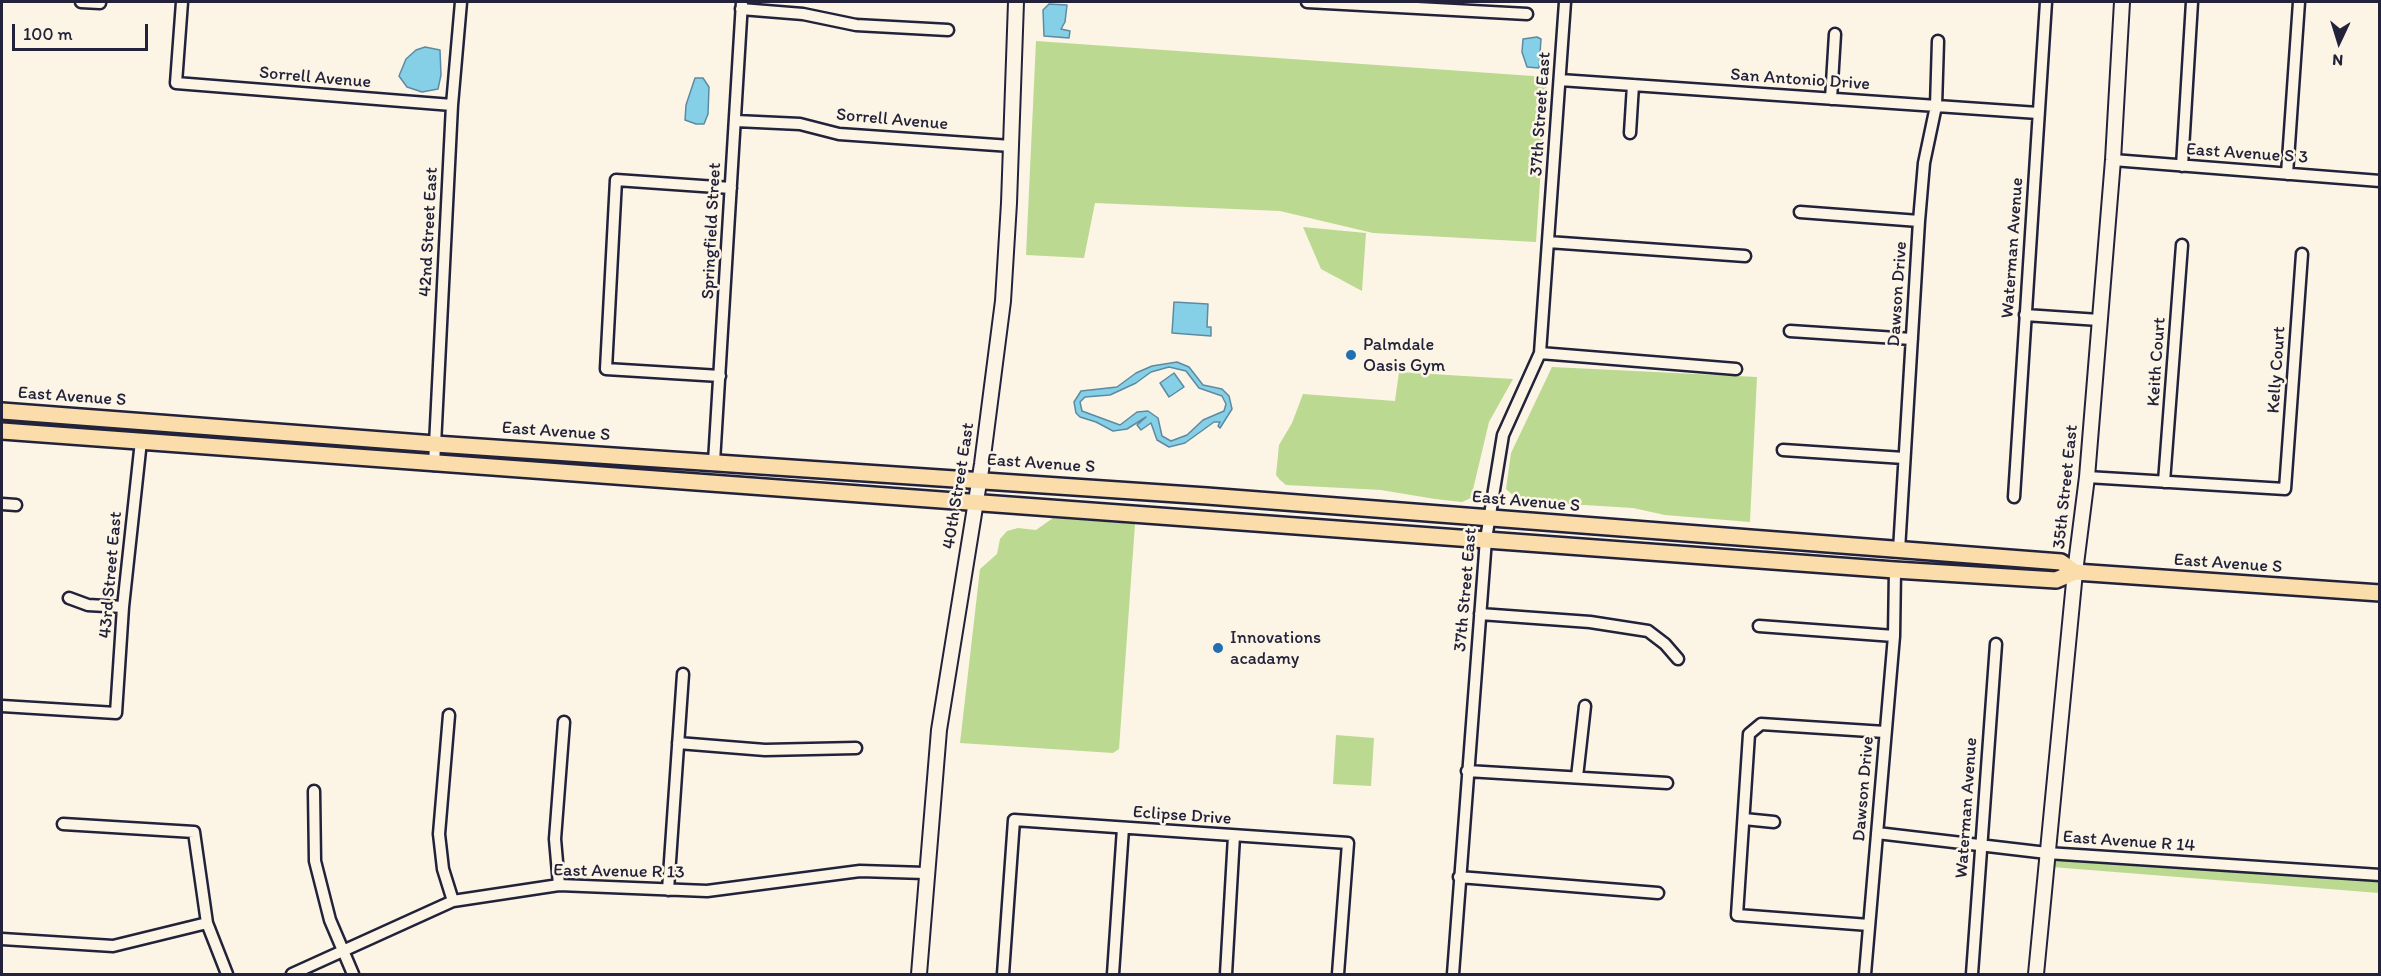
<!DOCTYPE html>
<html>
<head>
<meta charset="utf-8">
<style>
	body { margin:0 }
	#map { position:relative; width:2381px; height:976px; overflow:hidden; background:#fcf5e5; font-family:Itim,sans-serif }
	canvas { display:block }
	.frame { position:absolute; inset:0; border:3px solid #22223b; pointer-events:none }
	.north { position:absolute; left:2309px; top:12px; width:60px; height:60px; -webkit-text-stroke:4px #fcf5e5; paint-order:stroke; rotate:184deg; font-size:16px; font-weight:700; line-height:24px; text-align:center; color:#22223b }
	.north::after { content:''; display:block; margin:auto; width:21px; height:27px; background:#22223b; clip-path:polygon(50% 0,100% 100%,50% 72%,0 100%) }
	.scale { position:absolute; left:12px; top:24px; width:136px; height:27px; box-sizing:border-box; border:3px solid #22223b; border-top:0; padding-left:8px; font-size:18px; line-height:21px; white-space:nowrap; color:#22223b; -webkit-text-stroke:4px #fcf5e5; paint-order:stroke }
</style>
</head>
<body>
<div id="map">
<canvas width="2381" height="976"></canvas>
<div class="frame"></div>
<div class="north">N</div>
<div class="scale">100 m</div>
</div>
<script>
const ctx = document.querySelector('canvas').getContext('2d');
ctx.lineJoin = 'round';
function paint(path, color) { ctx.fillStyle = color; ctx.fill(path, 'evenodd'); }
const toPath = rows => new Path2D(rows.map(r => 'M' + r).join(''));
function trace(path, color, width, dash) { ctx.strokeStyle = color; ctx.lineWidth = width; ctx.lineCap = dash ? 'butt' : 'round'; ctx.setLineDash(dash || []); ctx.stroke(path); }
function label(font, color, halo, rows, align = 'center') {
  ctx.font = font + ' Itim,sans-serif'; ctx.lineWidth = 5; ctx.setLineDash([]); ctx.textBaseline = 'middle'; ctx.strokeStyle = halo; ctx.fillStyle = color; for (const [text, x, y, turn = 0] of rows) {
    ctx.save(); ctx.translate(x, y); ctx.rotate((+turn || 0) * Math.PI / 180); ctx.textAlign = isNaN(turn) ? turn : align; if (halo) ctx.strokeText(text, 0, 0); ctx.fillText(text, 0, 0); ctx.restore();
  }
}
paint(toPath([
	[1036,41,1547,77,1536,242,1373,233,1280,211,1095,203,1084,258,1026,255],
	[1303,227,1366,233,1362,291,1321,269],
	[1552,367,1757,377,1750,522,1665,515,1633,508,1519,501,1506,489,1511,453],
	[1399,372,1513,379,1489,422,1471,498,1462,502,1435,499,1381,490,1286,485,1280,480,1276,475,1279,445,1292,423,1303,394,1395,401],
	[1053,518,1135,524,1119,749,1113,753,960,743,980,569,997,554,1000,539,1007,531,1018,528,1036,530],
	[1336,735,1374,738,1371,786,1333,784],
	[2053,859,2379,880,2379,893,2052,867]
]), '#bbd991');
const water = toPath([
	[1049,4,1067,5,1065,22,1061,29,1070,31,1069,38,1044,36,1043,10,1049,4],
	[1537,37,1541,39,1539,68,1527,67,1522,52,1523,39,1537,37],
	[425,47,440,50,441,75,438,89,422,92,407,87,399,76,406,59,416,50,425,47],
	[695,78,703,78,709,87,708,114,704,124,696,124,685,120,686,105,695,78],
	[1174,302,1208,304,1207,327,1211,327,1211,336,1172,333,1174,302],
	[1177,362,1189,367,1203,385,1222,389,1229,396,1232,409,1220,428,1218,426,1220,422,1214,422,1185,443,1169,447,1157,440,1151,423,1141,430,1137,425,1146,417,1127,429,1113,431,1096,422,1080,417,1076,413,1074,402,1081,391,1117,387,1136,373,1152,366,1177,362],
	[1169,367,1186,371,1199,388,1222,396,1226,404,1224,411,1203,420,1187,435,1171,441,1162,436,1158,418,1148,411,1137,412,1120,425,1082,411,1080,402,1085,397,1110,395,1136,383,1151,372,1169,367],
	[1174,373,1184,387,1169,397,1160,383,1174,373]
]);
paint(water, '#85d0e6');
trace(water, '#5d8aa2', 1.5);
const street = toPath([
	[81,2,100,3],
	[182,2,176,83,452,105],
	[1307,2,1527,14],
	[741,9,803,14,856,25,948,30],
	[1560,80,2038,113],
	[1831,99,1835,34],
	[736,121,800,124,839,134,1011,146],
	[1630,133,1633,85],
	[2113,160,2380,181],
	[2182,166,2192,2],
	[2287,174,2299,2],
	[1800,212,1919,221],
	[1548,242,1745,256],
	[2025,315,2099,320],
	[1790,331,1912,339],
	[1540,353,1736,369],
	[720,376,606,369,616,180,731,188],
	[1783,450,1904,458],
	[714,462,742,2],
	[434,465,452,105,461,2],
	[2087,477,2285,489,2302,254],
	[2164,482,2182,245],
	[2014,497,2046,2],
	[2,504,16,505],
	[1899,550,1919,221,1924,163,1936,106,1938,41],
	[69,598,88,605,123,607],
	[1480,614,1590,622,1648,631,1665,644,1678,659],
	[1759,626,1894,636],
	[2,706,116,713,123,607,141,441],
	[449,715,439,834,443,869,453,901],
	[678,743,765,750,856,748],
	[1467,771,1667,783],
	[1577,777,1585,706],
	[314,791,315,861,330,920,353,974],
	[1744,819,1774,822],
	[63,824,194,832,207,923,227,974],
	[1877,833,2047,853,2380,875],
	[1459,877,1658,893],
	[559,885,555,839,564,722],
	[668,890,683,674],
	[1869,925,1737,915,1749,734,1761,724,1885,732],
	[2,939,113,946,207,923],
	[292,974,453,901,559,885,707,891,860,871,925,873],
	[1003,974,1014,820,1348,843,1338,974],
	[1113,974,1123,828],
	[1226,974,1234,836],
	[1453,974,1486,539,1503,435,1540,353,1565,2],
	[1865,974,1894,636,1895,570],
	[1972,974,1996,644]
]);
const secondary = toPath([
	[919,974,939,730,982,464,1003,301,1009,203,1016,2],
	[2036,974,2075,572,2087,477,2113,160,2122,2]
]);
const primary = toPath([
	[2,411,435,444,1207,496,2061,562,2075,572],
	[2,431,1895,570,2056,580,2075,572,2380,593]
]);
trace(street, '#22223b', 15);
trace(secondary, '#22223b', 18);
trace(primary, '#22223b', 20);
trace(street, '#fcf5e5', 10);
trace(secondary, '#fcf5e5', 14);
trace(primary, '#fbddab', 15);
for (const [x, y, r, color] of [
	[1351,355,6,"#1f6fb2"],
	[1218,648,6,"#1f6fb2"]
]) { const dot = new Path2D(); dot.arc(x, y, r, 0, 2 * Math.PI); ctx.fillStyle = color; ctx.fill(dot); trace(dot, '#fcf5e5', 2); }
label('18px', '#22223b', '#fcf5e5', [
	["Sorrell Avenue",315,78,5],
	["San Antonio Drive",1800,80,4],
	["37th Street East",1541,114,-86],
	["Sorrell Avenue",892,120,5],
	["East Avenue S 3",2247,154,4],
	["Springfield Street",712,231,-87],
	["42nd Street East",429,232,-87],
	["Waterman Avenue",2013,248,-86],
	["Dawson Drive",1898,294,-86],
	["Keith Court",2157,362,-86],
	["Kelly Court",2277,370,-86],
	["East Avenue S",72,397,4],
	["East Avenue S",556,432,4],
	["East Avenue S",1041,464,4],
	["40th Street East",959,486,-81],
	["35th Street East",2066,487,-84],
	["East Avenue S",1526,502,5],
	["East Avenue S",2228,564,4],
	["43rd Street East",111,575,-85],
	["37th Street East",1466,590,-85],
	["Dawson Drive",1864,789,-85],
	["Waterman Avenue",1967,808,-86],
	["Eclipse Drive",1182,816,4],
	["East Avenue R 14",2129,842,4],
	["East Avenue R 13",619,872,1]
]);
label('18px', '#22223b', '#fcf5e5', [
	["Palmdale",1363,345],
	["Oasis Gym",1363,366],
	["Innovations",1230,638],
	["acadamy",1230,659]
], 'left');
</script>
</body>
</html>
